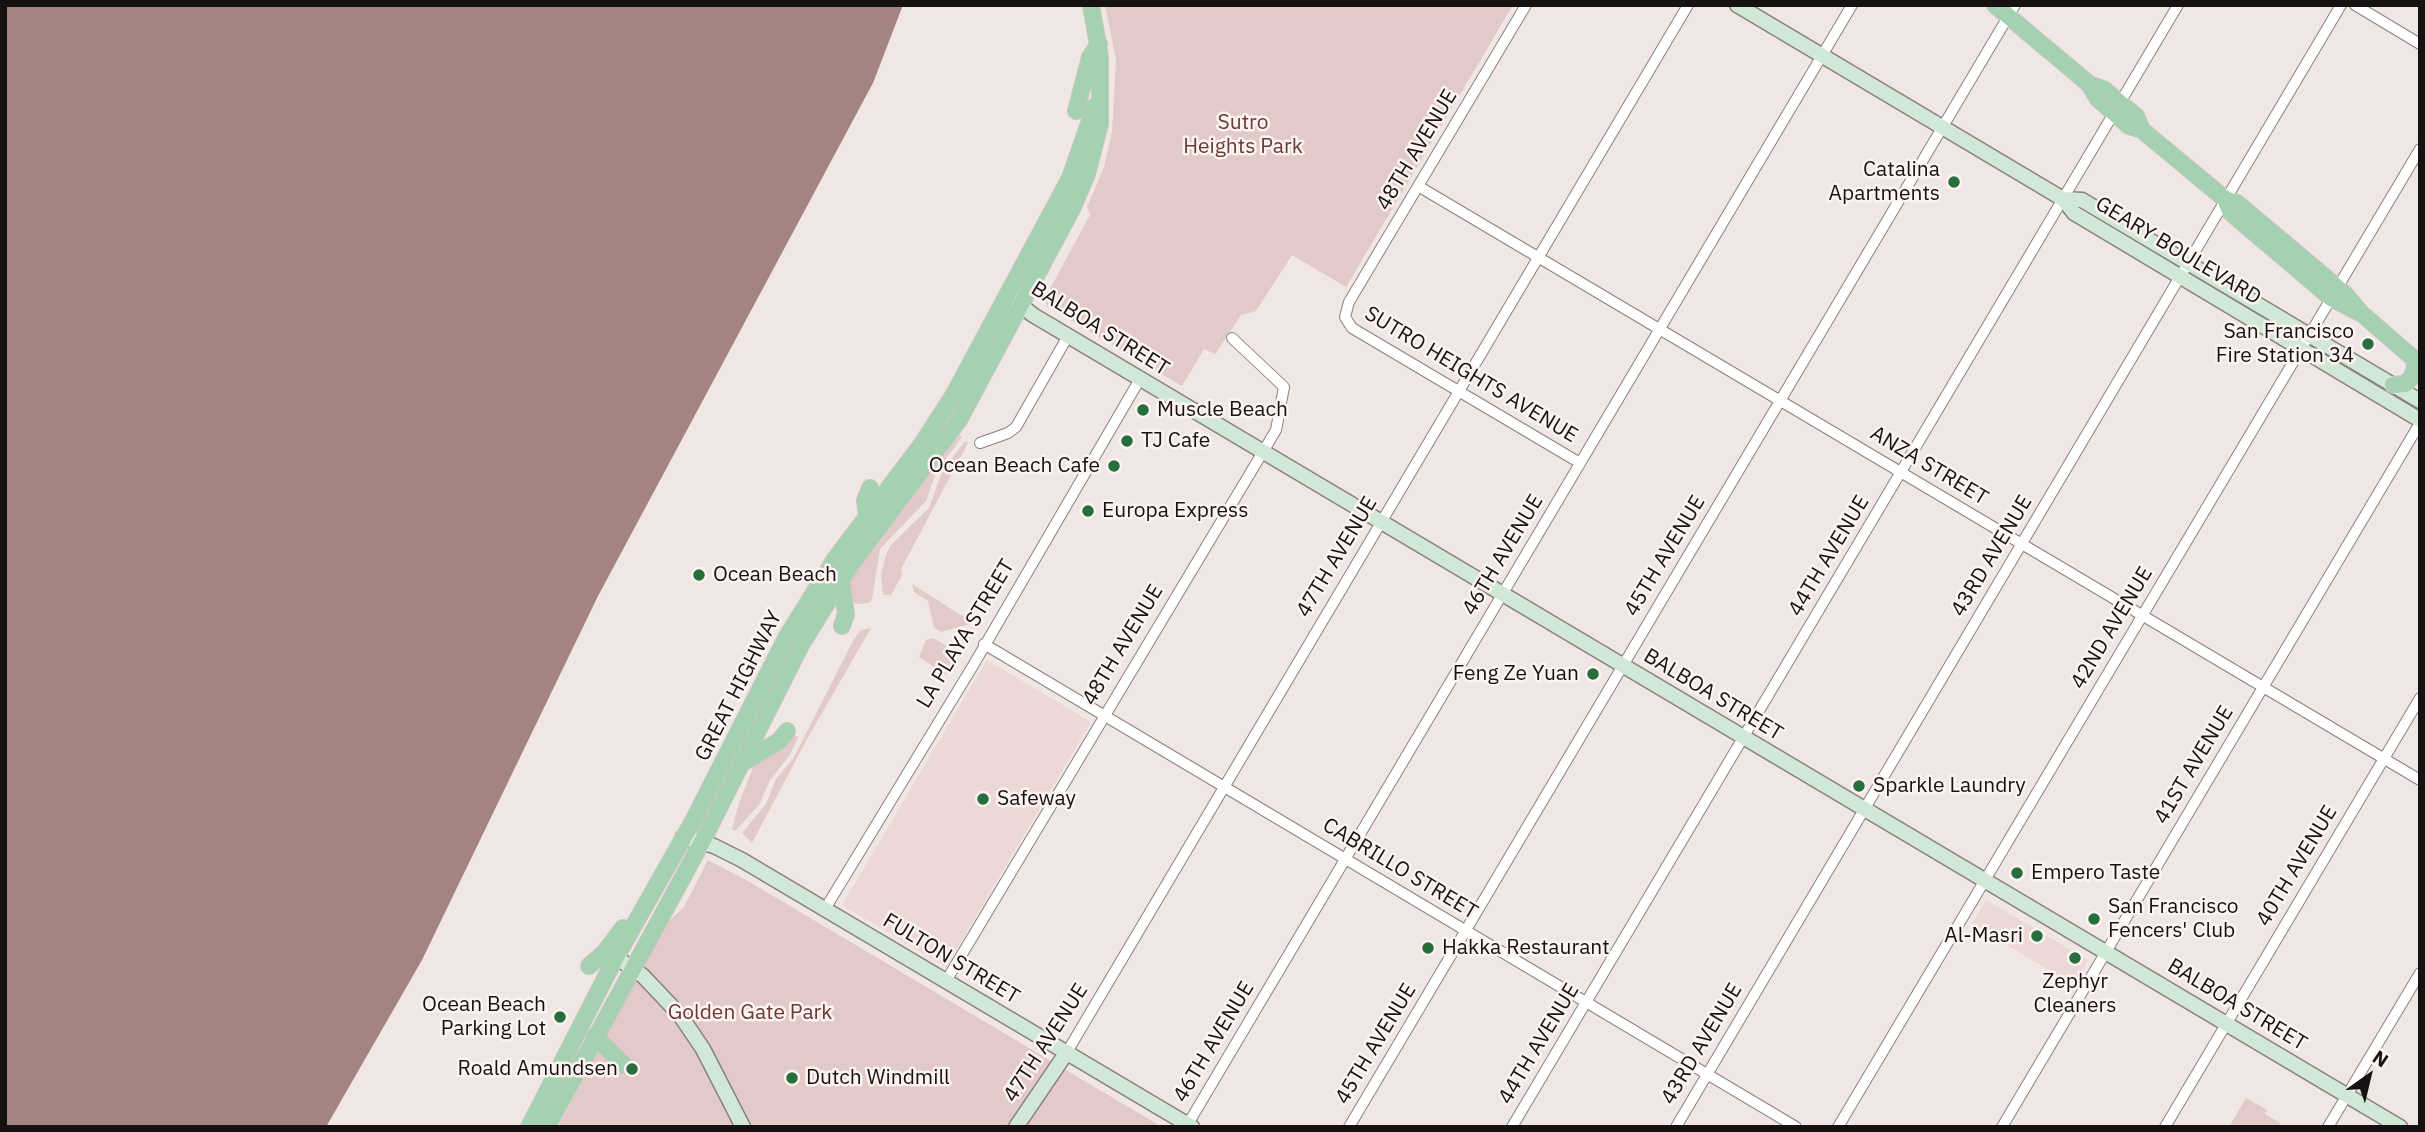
<!DOCTYPE html>
<html>
<head>
<meta charset="utf-8">
<style>
	body { margin:0 }
	#map { position:relative; width:2425px; height:1132px; overflow:hidden; background:#f0e6e4; font-family:"IBM Plex Sans",sans-serif }
	canvas { display:block }
	.frame { position:absolute; inset:0; border:7px solid #151211; pointer-events:none }
	.north { position:absolute; left:2334px; top:1041px; width:70px; height:70px; -webkit-text-stroke:5px #fdf3f1; paint-order:stroke; rotate:34deg; font-size:19px; font-weight:700; line-height:28px; text-align:center; color:#151211 }
	.north::after { content:''; display:block; margin:auto; width:24px; height:32px; background:#151211; clip-path:polygon(50% 0,100% 100%,50% 72%,0 100%) }
</style>
</head>
<body>
<div id="map">
<canvas width="2425" height="1132"></canvas>
<div class="frame"></div>
<div class="north">N</div>
</div>
<script>
const ctx = document.querySelector('canvas').getContext('2d');
ctx.lineJoin = 'round';
function paint(path, color) { ctx.fillStyle = color; ctx.fill(path, 'evenodd'); }
const toPath = rows => new Path2D(rows.map(r => 'M' + r).join(''));
function trace(path, color, width, dash) { ctx.strokeStyle = color; ctx.lineWidth = width; ctx.lineCap = dash ? 'butt' : 'round'; ctx.setLineDash(dash || []); ctx.stroke(path); }
function label(font, color, halo, rows, align = 'center') {
  ctx.font = font + ' "IBM Plex Sans",sans-serif'; ctx.lineWidth = 5; ctx.setLineDash([]); ctx.textBaseline = 'middle'; ctx.strokeStyle = halo; ctx.fillStyle = color; for (const [text, x, y, turn = 0] of rows) {
    ctx.save(); ctx.translate(x, y); ctx.rotate((+turn || 0) * Math.PI / 180); ctx.textAlign = isNaN(turn) ? turn : align; if (halo) ctx.strokeText(text, 0, 0); ctx.fillText(text, 0, 0); ctx.restore();
  }
}
paint(toPath([
	[987,660,1091,722,946,967,842,905],
	[1986,900,2088,960,2075,986,1972,924]
]), '#ecd8d6');
paint(toPath([
	[1105,5,1513,5,1346,287,1292,255,1256,311,1241,315,1215,354,1204,349,1182,386,1048,307,1044,300,1090,215,1087,207,1104,167,1112,132,1116,60],
	[959,435,962,437,936,472,926,501,880,549,872,599,869,603,856,604,849,599,849,581],
	[965,441,968,443,901,569,902,575,891,595,883,595,881,574,886,555,891,545,929,508,942,472],
	[912,584,970,621,970,624,941,632,934,627,928,601,914,592],
	[871,628,807,739,752,843,742,833,766,804,776,779,793,759,854,639,861,630],
	[933,638,959,653,946,675,919,657,926,640],
	[790,733,798,737,790,755,770,780,759,805,735,831,732,829,739,803,756,760],
	[708,860,748,881,1162,1127,558,1127,628,994,670,920,684,907],
	[2246,1098,2267,1110,2265,1114,2280,1123,2278,1127,2229,1127]
]), '#e1cac7');
paint(toPath([
	[5,5,903,5,873,83,598,596,422,960,326,1127,5,1127]
]), '#a48480');
const street = toPath([
	[1526,5,1349,302,1345,317,1352,328,1580,463],
	[2355,5,2420,44],
	[1418,186,2420,780],
	[980,443,1008,433,1016,427,1068,336],
	[984,644,1796,1127],
	[825,909,974,664,1140,379],
	[946,981,1276,430,1284,387,1232,338],
	[1067,1052,1688,5],
	[1188,1124,1852,5],
	[1349,1127,2015,5],
	[1512,1127,2178,5],
	[1676,1127,2341,5],
	[1838,1127,2420,149],
	[2002,1127,2420,423],
	[2165,1127,2420,698],
	[2328,1127,2420,973]
]);
const secondary = toPath([
	[1737,5,2063,199,2074,213,2420,420],
	[2063,199,2082,200,2420,401],
	[1013,299,1033,315,2400,1127],
	[683,837,714,846,742,860,1192,1127],
	[616,957,643,976,680,1015,703,1049,743,1127],
	[1016,1127,1067,1052]
]);
const primary = toPath([
	[1995,5,2089,84,2098,99,2114,113,2129,126,2142,130,2225,199,2237,203,2345,294,2361,313,2420,364],
	[2089,84,2105,90,2120,103,2136,116,2142,130],
	[1076,111,1090,57,1099,44],
	[2225,199,2231,213,2331,298,2360,313],
	[2393,385,2405,384,2411,378,2415,369,2414,359],
	[867,516,865,501,870,488],
	[841,579,846,614,842,626],
	[744,762,779,741,787,731],
	[589,966,605,952,623,928],
	[595,1036,624,1065],
	[529,1127,616,957,693,821,786,638,835,559,922,444,953,396,1070,178,1095,106],
	[547,1127,702,842,801,645,851,564,959,420,1072,209,1087,174,1100,124,1100,56,1091,5]
]);
trace(street, '#8a807f', 12);
trace(secondary, '#8a807f', 17);
trace(primary, '#c7c6c6', 18);
trace(street, '#fff', 10);
trace(secondary, '#d2e8d7', 14);
trace(primary, '#a4d1af', 16);
for (const [x, y, r, color] of [
	[1954,182,7,"#266f3d"],
	[2368,344,7,"#266f3d"],
	[1143,410,7,"#266f3d"],
	[1127,441,7,"#266f3d"],
	[1114,466,7,"#266f3d"],
	[1088,511,7,"#266f3d"],
	[699,575,7,"#266f3d"],
	[1593,674,7,"#266f3d"],
	[1859,786,7,"#266f3d"],
	[983,799,7,"#266f3d"],
	[2017,873,7,"#266f3d"],
	[2094,919,7,"#266f3d"],
	[2037,936,7,"#266f3d"],
	[1428,948,7,"#266f3d"],
	[2075,958,7,"#266f3d"],
	[560,1017,7,"#266f3d"],
	[632,1069,7,"#266f3d"],
	[792,1078,7,"#266f3d"]
]) { const dot = new Path2D(); dot.arc(x, y, r, 0, 2 * Math.PI); ctx.fillStyle = color; ctx.fill(dot); trace(dot, '#fdf3f1', 2.5); }
label('21px', '#6a3934', '#fdf3f1', [
	["Sutro",1243,123],
	["Heights Park",1243,147],
	["Golden Gate Park",750,1013]
]);
label('21px', '#151211', '#fdf3f1', [
	["48TH AVENUE",1417,150,-59],
	["GEARY BOULEVARD",2178,251,31],
	["BALBOA STREET",1100,329,32],
	["SUTRO HEIGHTS AVENUE",1471,375,31],
	["ANZA STREET",1929,466,31],
	["46TH AVENUE",1503,555,-59],
	["45TH AVENUE",1665,556,-59],
	["44TH AVENUE",1829,556,-59],
	["43RD AVENUE",1992,556,-59],
	["47TH AVENUE",1337,557,-59],
	["42ND AVENUE",2112,628,-59],
	["LA PLAYA STREET",966,634,-59],
	["48TH AVENUE",1123,645,-59],
	["GREAT HIGHWAY",739,686,-63],
	["BALBOA STREET",1713,695,31],
	["41ST AVENUE",2194,765,-59],
	["40TH AVENUE",2297,866,-59],
	["CABRILLO STREET",1400,869,31],
	["FULTON STREET",951,959,31],
	["BALBOA STREET",2237,1005,31],
	["46TH AVENUE",1214,1042,-59],
	["47TH AVENUE",1046,1043,-57],
	["45TH AVENUE",1376,1044,-59],
	["44TH AVENUE",1539,1044,-59],
	["43RD AVENUE",1702,1044,-59]
]);
label('21px', '#151211', '#fdf3f1', [
	["Catalina",1940,170,"right"],
	["Apartments",1940,194,"right"],
	["San Francisco",2354,332,"right"],
	["Fire Station 34",2354,356,"right"],
	["Muscle Beach",1157,410],
	["TJ Cafe",1141,441],
	["Ocean Beach Cafe",1100,466,"right"],
	["Europa Express",1102,511],
	["Ocean Beach",713,575],
	["Feng Ze Yuan",1579,674,"right"],
	["Sparkle Laundry",1873,786],
	["Safeway",997,799],
	["Empero Taste",2031,873],
	["San Francisco",2108,907],
	["Fencers' Club",2108,931],
	["Al-Masri",2023,936,"right"],
	["Hakka Restaurant",1442,948],
	["Zephyr",2075,982,"center"],
	["Cleaners",2075,1006,"center"],
	["Ocean Beach",546,1005,"right"],
	["Parking Lot",546,1029,"right"],
	["Roald Amundsen",618,1069,"right"],
	["Dutch Windmill",806,1078]
], 'left');
</script>
</body>
</html>
